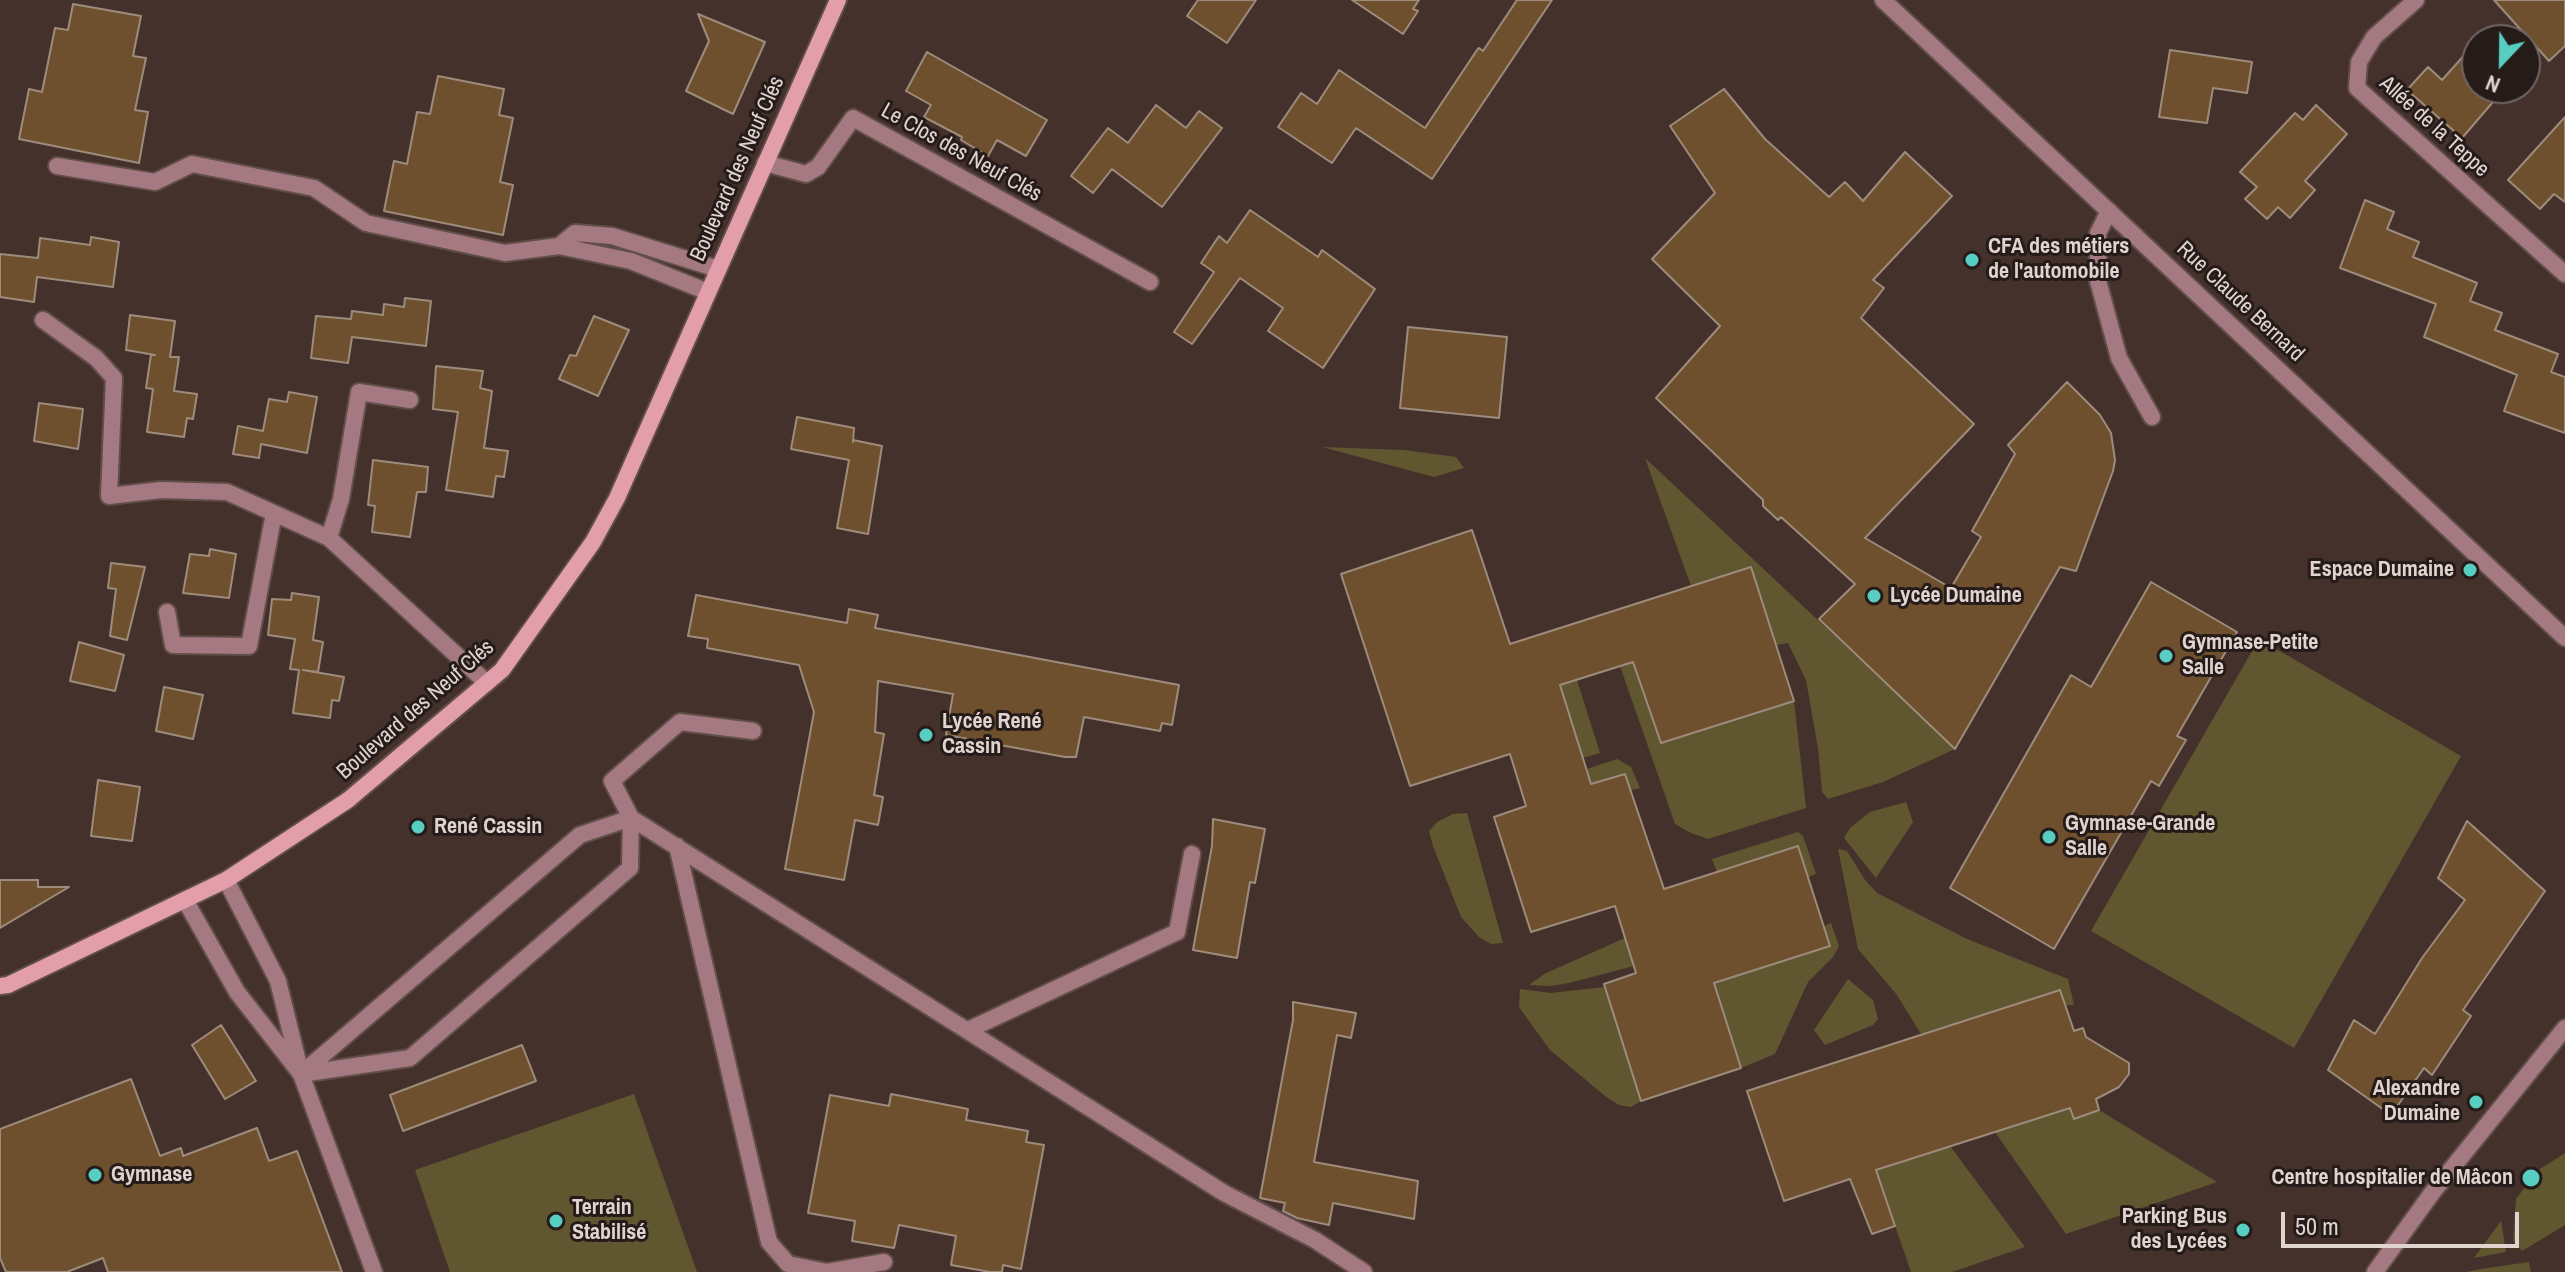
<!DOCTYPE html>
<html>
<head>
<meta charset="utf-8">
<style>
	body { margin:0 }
	#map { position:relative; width:2565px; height:1272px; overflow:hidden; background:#45312b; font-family:"Archivo Narrow",sans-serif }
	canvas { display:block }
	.north { position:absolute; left:2461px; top:24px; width:80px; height:80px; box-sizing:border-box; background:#251b19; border:2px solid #706562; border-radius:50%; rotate:202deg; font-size:22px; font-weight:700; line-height:32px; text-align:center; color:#e0d3d0 }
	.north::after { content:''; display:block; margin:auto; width:28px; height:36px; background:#57cec1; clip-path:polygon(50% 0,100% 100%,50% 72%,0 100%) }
	.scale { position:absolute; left:2281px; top:1212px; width:238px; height:36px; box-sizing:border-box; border:4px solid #e0d3d0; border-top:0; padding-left:10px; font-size:24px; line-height:28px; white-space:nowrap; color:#e0d3d0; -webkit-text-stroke:6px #251b19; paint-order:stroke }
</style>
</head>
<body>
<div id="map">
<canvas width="2565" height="1272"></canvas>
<div class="north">N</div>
<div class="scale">50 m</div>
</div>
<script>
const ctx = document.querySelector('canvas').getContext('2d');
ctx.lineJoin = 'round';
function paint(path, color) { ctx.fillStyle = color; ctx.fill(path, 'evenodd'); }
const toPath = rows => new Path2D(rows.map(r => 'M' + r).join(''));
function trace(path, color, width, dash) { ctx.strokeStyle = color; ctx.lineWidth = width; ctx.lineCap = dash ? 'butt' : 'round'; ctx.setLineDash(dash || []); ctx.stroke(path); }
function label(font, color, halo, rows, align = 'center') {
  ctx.font = font + ' "Archivo Narrow",sans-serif'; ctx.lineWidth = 6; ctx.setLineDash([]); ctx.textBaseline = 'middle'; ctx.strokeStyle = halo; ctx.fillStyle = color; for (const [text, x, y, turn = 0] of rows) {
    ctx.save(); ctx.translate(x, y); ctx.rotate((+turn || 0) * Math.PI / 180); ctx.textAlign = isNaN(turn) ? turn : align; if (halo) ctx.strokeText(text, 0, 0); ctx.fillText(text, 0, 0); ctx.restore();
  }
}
paint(toPath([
	[1322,447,1404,450,1456,457,1464,468,1434,477],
	[1645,458,1755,561,1955,749,1883,782,1828,799,1822,792,1818,748,1806,680,1788,643,1776,645,1691,586],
	[2259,639,2461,756,2294,1048,2091,931],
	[1633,662,1661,743,1794,701,1806,808,1708,839,1691,833,1675,824,1620,666],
	[1577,680,1600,753,1583,758,1560,686],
	[1617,759,1631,767,1640,788,1631,790,1624,774,1592,783,1587,769],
	[1906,802,1913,822,1876,878,1844,838,1850,828,1870,812],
	[1467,813,1503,943,1491,944,1479,937,1461,917,1433,846,1429,831,1437,822,1453,814],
	[1798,832,1803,836,1816,874,1808,877,1798,847,1717,872,1712,859],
	[1838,849,1847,851,1865,880,1877,893,1967,939,2068,979,2074,1005,2065,1005,2059,990,1921,1034,1897,995,1858,949],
	[1831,923,1839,946,1833,957,1808,982,1775,1054,1741,1068,1714,983],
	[1625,938,1634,966,1569,983,1550,986,1529,985,1544,974],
	[1848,979,1873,1000,1878,1019,1873,1025,1825,1045,1814,1030],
	[1605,987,1641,1101,1631,1107,1619,1105,1605,1096,1550,1050,1519,1007,1520,989,1551,993],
	[634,1094,697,1272,450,1272,415,1170],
	[2070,1108,2074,1119,2099,1110,2217,1182,2066,1234,1995,1132],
	[1950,1146,2025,1247,1952,1272,1911,1272,1876,1171],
	[2565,1153,2565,1225,2522,1251,2513,1240,2516,1199,2537,1171],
	[2501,1221,2506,1252,2474,1258],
	[2529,1262,2531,1272,2466,1272,2481,1269]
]), '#605731');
const building = toPath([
	[1198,0,1256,0,1227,43,1187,16,1198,0],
	[1352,0,1419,0,1413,9,1418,11,1403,34,1352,0],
	[1517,0,1552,0,1432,179,1356,128,1332,163,1278,127,1301,93,1317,104,1339,70,1425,128,1477,50,1479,48,1483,51,1517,0],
	[2494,0,2565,0,2565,46,2549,61,2494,0],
	[73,4,141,16,133,56,146,58,135,110,148,112,139,163,19,139,29,89,42,92,55,28,68,30,73,4],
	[698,14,765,42,733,114,686,91,709,41,698,14],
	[2477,41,2477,88,2505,88,2462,138,2407,90,2428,67,2442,80,2477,41],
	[2170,50,2252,62,2247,93,2213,88,2207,123,2159,117,2170,50],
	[927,52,1047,120,1026,156,997,140,988,156,961,140,962,137,924,117,931,105,906,91,927,52],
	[438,76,504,89,499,115,513,118,500,182,513,185,503,235,384,211,394,161,407,164,417,112,430,114,438,76],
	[1724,89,1765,139,1829,197,1845,182,1863,201,1905,152,1952,196,1873,280,1884,288,1861,318,1974,424,1865,538,1951,588,1981,537,1972,531,2015,454,2008,445,2067,382,2100,415,2111,433,2115,460,2113,471,2076,571,2060,567,1955,749,1819,619,1855,584,1781,517,1778,520,1763,506,1763,500,1656,398,1720,326,1652,259,1715,193,1670,126,1724,89],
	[1156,105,1186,128,1199,111,1222,128,1162,207,1112,169,1093,193,1071,176,1108,128,1128,143,1156,105],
	[2316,105,2347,134,2305,181,2315,190,2290,218,2278,207,2267,219,2245,199,2257,187,2240,172,2295,113,2303,120,2316,105],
	[2565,117,2565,202,2554,194,2540,209,2508,180,2565,117],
	[2365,200,2394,212,2387,229,2419,242,2413,257,2477,283,2470,301,2502,313,2495,330,2558,354,2551,372,2565,377,2565,433,2504,411,2517,375,2424,337,2436,304,2340,268,2365,200],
	[1250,210,1318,257,1322,250,1375,289,1323,368,1268,331,1283,308,1240,278,1192,344,1174,332,1214,272,1201,263,1219,236,1227,243,1250,210],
	[91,237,119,242,113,287,37,277,34,302,0,297,0,254,38,258,40,238,90,245,91,237],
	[405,298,431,301,426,346,352,337,348,363,311,358,316,316,351,319,352,311,383,315,384,304,404,307,405,298],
	[130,315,175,321,170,357,179,357,174,391,197,394,193,419,187,418,184,437,147,432,153,389,146,388,151,355,155,355,126,350,130,315],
	[594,316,629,330,598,396,559,379,570,355,576,356,594,316],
	[1408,327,1507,337,1499,418,1400,408,1408,327],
	[436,366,483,371,480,388,492,391,484,448,508,451,504,477,496,476,493,497,446,490,458,412,433,409,436,366],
	[289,392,317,397,307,453,261,444,259,458,233,454,238,426,263,431,269,399,287,402,289,392],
	[39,403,83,409,78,449,34,441,39,403],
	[797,417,854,428,853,442,853,440,882,446,868,534,837,528,849,460,791,449,797,417],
	[373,460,428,467,426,492,417,492,410,537,372,532,375,506,368,505,373,460],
	[1472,530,1510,644,1751,567,1794,701,1661,743,1633,662,1560,685,1591,784,1625,774,1664,889,1798,846,1830,946,1714,983,1741,1068,1641,1101,1604,984,1636,973,1615,906,1531,932,1494,817,1526,806,1510,754,1410,786,1341,574,1472,530],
	[210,549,236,554,229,598,183,593,190,554,209,556,210,549],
	[111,563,145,567,127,640,110,636,116,589,108,588,111,563],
	[2151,582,2237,632,2177,736,2186,740,2159,786,2151,781,2054,949,1950,888,2071,675,2091,687,2151,582],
	[292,593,319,597,313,640,323,642,318,672,303,670,344,677,339,701,332,700,330,718,293,713,299,670,290,669,295,639,268,635,272,599,291,600,292,593],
	[696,595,847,623,849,609,878,615,875,628,1179,685,1172,725,1162,723,1160,731,1084,717,1076,757,1065,757,946,735,953,694,878,681,875,732,884,734,874,795,883,797,878,825,855,820,844,880,785,869,814,712,799,665,707,648,708,639,688,636,696,595],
	[79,642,124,655,115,691,70,681,79,642],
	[164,687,203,695,193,739,156,731,164,687],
	[98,780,140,787,132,841,91,836,98,780],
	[1213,819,1265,829,1255,883,1250,882,1237,958,1193,950,1212,846,1213,819],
	[2467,821,2545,891,2463,1010,2471,1016,2432,1075,2424,1068,2391,1115,2328,1070,2354,1020,2375,1034,2422,958,2465,900,2438,878,2467,821],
	[0,880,38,880,38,887,69,887,0,928,0,880],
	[2060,990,2074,1031,2083,1028,2086,1037,2129,1063,2129,1074,2119,1087,2096,1099,2099,1110,2074,1119,2070,1108,1876,1170,1895,1226,1872,1234,1850,1179,1784,1201,1747,1091,2060,990],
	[1293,1002,1356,1013,1351,1038,1337,1035,1314,1162,1418,1181,1414,1219,1333,1203,1329,1225,1297,1218,1283,1211,1285,1203,1260,1198,1293,1020,1293,1002],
	[221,1025,256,1081,225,1099,192,1045,221,1025],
	[522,1045,536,1081,403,1131,390,1095,522,1045],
	[131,1079,160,1156,181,1148,183,1156,257,1128,269,1161,297,1151,342,1272,108,1272,103,1258,67,1272,6,1272,0,1258,0,1129,131,1079],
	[891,1094,968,1109,966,1120,1028,1131,1026,1142,1044,1145,1021,1269,1003,1265,1002,1272,990,1272,951,1265,956,1236,899,1225,894,1248,852,1241,855,1221,808,1213,830,1095,889,1106,891,1094]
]);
paint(building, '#6e4f2e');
trace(building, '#9d8c7c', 2);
const service = toPath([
	[57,166,155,182,192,164,314,188,366,223,505,253,559,246],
	[2109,211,2098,233,2098,281,2119,358,2152,417],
	[708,292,631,261,559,246,575,233,612,236,718,269]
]);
const minor = toPath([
	[2416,0,2374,37,2359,62,2357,88,2565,274],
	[765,163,806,174,818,167,853,118,1150,282],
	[43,320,96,358,114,378,109,496,161,490,227,492,329,538,487,683],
	[329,538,341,499,359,392,410,400],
	[167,612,173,645,249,646,274,513],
	[631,818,1224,1193,1315,1240,1364,1272],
	[677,846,769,1242,788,1264,827,1272,884,1262],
	[185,900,237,992,301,1074,278,981,226,880],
	[968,1030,1177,932,1192,854],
	[302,1073,580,835,631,818],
	[301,1074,410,1058,630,868,631,818,612,781,680,722,753,731],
	[301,1074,374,1272]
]);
const tertiary = toPath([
	[1883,0,2565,638],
	[2375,1272,2432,1193,2565,1028]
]);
const secondary = toPath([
	[0,986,8,985,226,880,348,800,502,670,593,542,617,498,838,0]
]);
trace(service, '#614e49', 20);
trace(minor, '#614e49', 20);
trace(tertiary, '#614e49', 20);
trace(secondary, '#614e49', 20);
trace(service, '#a57981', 16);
trace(minor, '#a57981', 16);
trace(tertiary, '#a57981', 16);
trace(secondary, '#e39eab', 16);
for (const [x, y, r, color] of [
	[1972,260,8,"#57cec1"],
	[2470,570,8,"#57cec1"],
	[1874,596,8,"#57cec1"],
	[2166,656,8,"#57cec1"],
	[926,735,8,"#57cec1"],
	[418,827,8,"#57cec1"],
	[2049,837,8,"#57cec1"],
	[2476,1102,8,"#57cec1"],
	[95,1175,8,"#57cec1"],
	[2531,1178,10,"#57cec1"],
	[556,1221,8,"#57cec1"],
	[2243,1230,8,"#57cec1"]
]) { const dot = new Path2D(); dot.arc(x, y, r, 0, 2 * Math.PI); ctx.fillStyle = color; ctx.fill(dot); trace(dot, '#251b19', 3); }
label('22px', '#e0d3d0', '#251b19', [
	["Allée de la Teppe",2434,127,42],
	["Le Clos des Neuf Clés",961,153,29],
	["Boulevard des Neuf Clés",738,169,-66],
	["Rue Claude Bernard",2240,302,43],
	["Boulevard des Neuf Clés",416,710,-41]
]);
label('bold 22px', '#e0d3d0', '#251b19', [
	["CFA des métiers",1988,247],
	["de l'automobile",1988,272],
	["Espace Dumaine",2454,570,"right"],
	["Lycée Dumaine",1890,596],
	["Gymnase-Petite",2182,643],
	["Salle",2182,668],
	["Lycée René",942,722],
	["Cassin",942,747],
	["Gymnase-Grande",2065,824],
	["Salle",2065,849],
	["René Cassin",434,827],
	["Alexandre",2460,1089,"right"],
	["Dumaine",2460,1114,"right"],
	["Gymnase",111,1175],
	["Centre hospitalier de Mâcon",2513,1178,"right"],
	["Terrain",572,1208],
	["Stabilisé",572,1233],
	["Parking Bus",2227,1217,"right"],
	["des Lycées",2227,1242,"right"]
], 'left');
</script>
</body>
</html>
